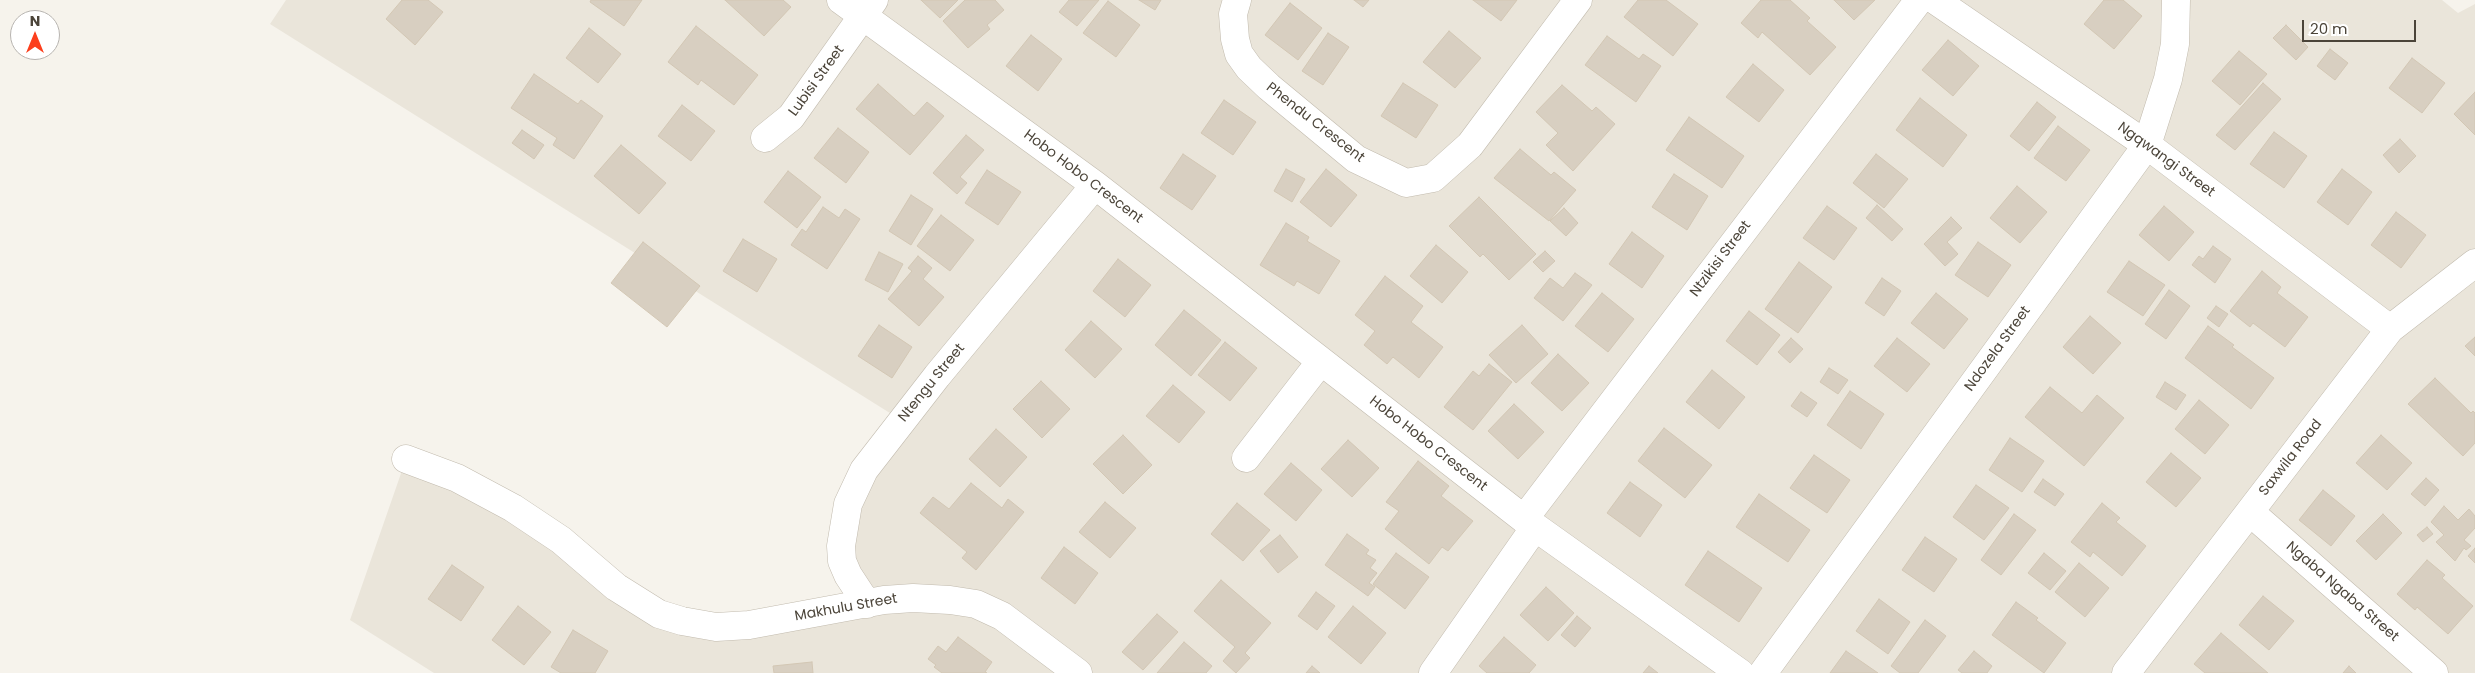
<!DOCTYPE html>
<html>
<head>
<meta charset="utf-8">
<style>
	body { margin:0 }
	#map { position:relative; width:2475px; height:673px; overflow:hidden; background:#f6f3ec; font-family:Poppins,sans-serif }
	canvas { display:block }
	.north { position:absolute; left:10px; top:10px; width:50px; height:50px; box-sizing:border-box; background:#fff; border:1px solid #b7b4b0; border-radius:50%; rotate:0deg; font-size:14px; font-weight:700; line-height:20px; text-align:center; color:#4b4439 }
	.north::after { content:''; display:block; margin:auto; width:18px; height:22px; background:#fc3f1d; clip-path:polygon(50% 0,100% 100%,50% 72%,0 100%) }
	.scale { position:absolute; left:2302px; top:20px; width:114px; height:22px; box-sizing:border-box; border:2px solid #4b4439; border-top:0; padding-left:6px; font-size:15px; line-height:18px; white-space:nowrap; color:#4b4439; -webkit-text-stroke:4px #fff; paint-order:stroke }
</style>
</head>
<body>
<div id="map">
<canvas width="2475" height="673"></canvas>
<div class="north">N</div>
<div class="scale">20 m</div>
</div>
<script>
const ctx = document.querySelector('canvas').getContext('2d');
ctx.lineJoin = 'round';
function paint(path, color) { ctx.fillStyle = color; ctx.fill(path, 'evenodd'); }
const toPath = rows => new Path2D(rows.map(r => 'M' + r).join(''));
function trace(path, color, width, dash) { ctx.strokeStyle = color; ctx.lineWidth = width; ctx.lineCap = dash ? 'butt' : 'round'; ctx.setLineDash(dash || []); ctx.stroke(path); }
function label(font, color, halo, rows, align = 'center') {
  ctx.font = font + ' Poppins,sans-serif'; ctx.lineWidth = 5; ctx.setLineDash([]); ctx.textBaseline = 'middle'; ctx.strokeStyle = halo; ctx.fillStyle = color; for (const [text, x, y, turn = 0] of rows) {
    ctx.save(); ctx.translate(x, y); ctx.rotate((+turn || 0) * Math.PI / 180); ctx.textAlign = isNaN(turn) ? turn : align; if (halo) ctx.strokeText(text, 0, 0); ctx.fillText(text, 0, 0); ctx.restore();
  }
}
paint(toPath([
	[286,0,2442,0,2458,13,2475,4,2475,673,434,673,350,620,406,459,682,621,867,604,841,546,901,420,270,24]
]), '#eae5da');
const building = toPath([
	[402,0,428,0,443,12,415,45,386,19,402,0],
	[591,0,642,0,624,26,590,2,591,0],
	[725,0,783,0,791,7,764,36,725,0],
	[921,0,958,0,940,18,921,0],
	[965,0,995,0,1004,10,987,25,990,29,968,48,943,21,965,0],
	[1069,0,1099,0,1077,26,1059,12,1069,0],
	[1139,0,1161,0,1155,10,1139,0],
	[1354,0,1369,0,1363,7,1354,0],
	[1473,0,1517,0,1501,21,1473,0],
	[1638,0,1666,0,1698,24,1673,56,1624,17,1638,0],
	[1761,0,1790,0,1810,18,1807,21,1836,47,1810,75,1762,32,1758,38,1741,23,1761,0],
	[1834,0,1875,0,1854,20,1834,0],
	[2104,0,2123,0,2142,16,2114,49,2084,24,2104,0],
	[1108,1,1140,25,1116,57,1083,33,1108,1],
	[1290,3,1322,28,1298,60,1265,35,1290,3],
	[2286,25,2308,47,2296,60,2273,38,2286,25],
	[696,26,758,75,734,105,701,80,698,85,668,62,696,26],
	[589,28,621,54,598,83,566,58,589,28],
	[1449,31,1481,58,1455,88,1423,62,1449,31],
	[1328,33,1349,47,1323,85,1302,71,1328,33],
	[1031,35,1062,59,1038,91,1006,66,1031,35],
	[1607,36,1639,59,1643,54,1661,66,1636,102,1585,65,1607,36],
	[1948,40,1979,66,1953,96,1922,70,1948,40],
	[2330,49,2348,63,2335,80,2317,66,2330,49],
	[2239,51,2267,74,2240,105,2212,81,2239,51],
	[2412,58,2445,83,2422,113,2389,88,2412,58],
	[1753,64,1784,90,1759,122,1726,97,1753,64],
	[534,74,578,104,581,100,603,116,574,159,553,145,557,138,511,108,534,74],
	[1403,83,1438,105,1416,138,1381,116,1403,83],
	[2263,83,2281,99,2235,150,2216,135,2263,83],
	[878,84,914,116,927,102,944,116,910,155,856,109,878,84],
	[1562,85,1592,111,1596,107,1615,124,1573,171,1546,145,1558,133,1536,112,1562,85],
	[2475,92,2475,135,2454,114,2475,92],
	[1920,98,1967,135,1943,167,1896,130,1920,98],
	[1224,100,1256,122,1233,155,1201,133,1224,100],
	[2037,102,2056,117,2029,151,2010,136,2037,102],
	[682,105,715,131,691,161,658,136,682,105],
	[1689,117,1744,156,1722,188,1666,150,1689,117],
	[2058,126,2090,150,2066,181,2034,158,2058,126],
	[838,128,869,152,846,183,814,158,838,128],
	[522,130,544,145,534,159,512,143,522,130],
	[2274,132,2307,156,2284,188,2250,164,2274,132],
	[966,135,984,150,960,177,967,183,957,194,933,173,966,135],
	[2400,139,2416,156,2399,173,2383,155,2400,139],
	[621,145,666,183,639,214,594,176,621,145],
	[1520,149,1551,175,1554,172,1576,190,1549,221,1494,178,1520,149],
	[1183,154,1216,176,1192,210,1160,188,1183,154],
	[1876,154,1908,179,1884,208,1853,183,1876,154],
	[1286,169,1305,179,1292,202,1274,191,1286,169],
	[1326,169,1357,195,1331,227,1300,202,1326,169],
	[2342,169,2372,192,2348,225,2317,202,2342,169],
	[987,170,1021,192,998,225,965,203,987,170],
	[788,171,821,197,797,228,764,202,788,171],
	[1674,174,1708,196,1687,230,1652,207,1674,174],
	[2017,186,2047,212,2020,243,1990,218,2017,186],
	[911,195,933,209,911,245,889,231,911,195],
	[1479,197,1536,254,1509,280,1483,254,1480,257,1449,226,1479,197],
	[1877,205,1903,229,1892,241,1866,218,1877,205],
	[1827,206,1857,228,1834,260,1803,238,1827,206],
	[2164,206,2194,232,2169,261,2139,235,2164,206],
	[823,207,839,218,845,209,860,219,827,269,791,245,802,229,806,232,823,207],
	[1564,208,1578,223,1566,236,1550,221,1564,208],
	[2396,212,2426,235,2401,268,2371,245,2396,212],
	[941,215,974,240,950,271,917,246,941,215],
	[1951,217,1962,228,1947,242,1958,254,1945,266,1924,244,1951,217],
	[1286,223,1309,237,1307,241,1340,261,1319,294,1297,281,1294,286,1260,265,1286,223],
	[1632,232,1664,256,1642,288,1609,264,1632,232],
	[743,239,777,259,757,292,723,271,743,239],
	[643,242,700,286,667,327,611,283,643,242],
	[1978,242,2011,265,1988,297,1955,275,1978,242],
	[1436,245,1468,272,1442,303,1410,276,1436,245],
	[2213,246,2231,259,2215,283,2192,265,2199,256,2203,259,2213,246],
	[1545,251,1555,261,1543,272,1533,262,1545,251],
	[879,252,903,264,888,292,865,280,879,252],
	[918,256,932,268,923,279,944,297,919,326,888,299,912,271,908,268,918,256],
	[1118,259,1151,285,1125,317,1093,291,1118,259],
	[2129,261,2165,285,2143,316,2107,292,2129,261],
	[1799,262,1832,287,1798,333,1765,309,1799,262],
	[2262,271,2281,287,2277,293,2308,317,2285,347,2253,323,2250,327,2230,311,2262,271],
	[1575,273,1592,285,1563,321,1534,298,1550,278,1563,288,1575,273],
	[1385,276,1423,306,1411,322,1443,347,1419,378,1393,357,1387,364,1364,345,1375,331,1355,315,1385,276],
	[1882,278,1901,291,1884,316,1865,303,1882,278],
	[2169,290,2190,306,2166,339,2145,324,2169,290],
	[1602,293,1634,319,1608,352,1575,326,1602,293],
	[1936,293,1968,319,1944,349,1911,323,1936,293],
	[2216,306,2228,314,2219,327,2207,318,2216,306],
	[1184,310,1221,340,1191,376,1155,345,1184,310],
	[1749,311,1780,335,1757,365,1726,341,1749,311],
	[2090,316,2121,343,2093,374,2063,347,2090,316],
	[1091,321,1122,349,1095,378,1065,350,1091,321],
	[879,325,912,347,892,378,858,356,879,325],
	[1522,325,1548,354,1516,383,1489,355,1522,325],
	[2208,326,2234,345,2232,347,2274,378,2251,409,2185,358,2208,326],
	[2475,337,2475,356,2465,346,2475,337],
	[1791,338,1803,349,1790,363,1778,352,1791,338],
	[1897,338,1930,364,1907,392,1874,366,1897,338],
	[1225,342,1257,368,1230,401,1198,375,1225,342],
	[1558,354,1589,383,1562,411,1531,383,1558,354],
	[1489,364,1512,382,1473,430,1444,407,1473,371,1479,376,1489,364],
	[1829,368,1848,380,1838,394,1820,382,1829,368],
	[1712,370,1745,397,1719,429,1686,402,1712,370],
	[2435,378,2471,413,2473,411,2475,413,2475,443,2463,456,2408,404,2435,378],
	[1041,381,1070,409,1042,438,1013,409,1041,381],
	[2165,382,2186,395,2176,410,2156,397,2165,382],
	[1173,385,1205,412,1179,443,1146,416,1173,385],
	[2050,387,2082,413,2097,395,2124,418,2084,466,2025,417,2050,387],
	[1850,391,1884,414,1861,449,1827,425,1850,391],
	[1801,392,1817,403,1807,417,1791,406,1801,392],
	[2199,400,2229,425,2205,454,2175,429,2199,400],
	[1514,404,1544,432,1518,459,1488,431,1514,404],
	[1664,428,1712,465,1685,498,1638,461,1664,428],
	[996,429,1027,457,1000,487,969,459,996,429],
	[1123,435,1152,465,1123,494,1093,464,1123,435],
	[2381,435,2412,463,2387,490,2356,463,2381,435],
	[2010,438,2044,461,2022,492,1989,470,2010,438],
	[1348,440,1379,468,1352,497,1321,469,1348,440],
	[2171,453,2201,478,2176,507,2146,482,2171,453],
	[1814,455,1850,480,1827,513,1790,488,1814,455],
	[1418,461,1449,486,1441,496,1473,521,1448,551,1442,547,1429,564,1385,529,1399,511,1386,502,1418,461],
	[1291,463,1322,490,1296,521,1264,494,1291,463],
	[2426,478,2439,490,2425,506,2411,494,2426,478],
	[2043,479,2064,494,2055,506,2034,492,2043,479],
	[1630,482,1662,505,1640,537,1607,513,1630,482],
	[971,483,1002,508,1008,499,1024,512,976,570,962,558,967,552,920,513,933,497,949,509,971,483],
	[1976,485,2009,508,1984,540,1953,517,1976,485],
	[2323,490,2355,516,2331,546,2299,520,2323,490],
	[1759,494,1810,530,1788,562,1736,527,1759,494],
	[1105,502,1136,528,1110,558,1079,532,1105,502],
	[1237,503,1270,530,1243,561,1211,534,1237,503],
	[2102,503,2120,518,2116,522,2146,546,2122,576,2093,552,2090,557,2071,542,2102,503],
	[2444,506,2458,520,2469,509,2475,516,2475,528,2464,540,2471,546,2466,550,2464,548,2455,561,2436,542,2444,535,2431,522,2444,506],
	[2014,514,2036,530,2001,575,1981,560,2014,514],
	[2383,514,2402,533,2376,560,2356,541,2383,514],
	[2427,527,2433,534,2423,542,2417,535,2427,527],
	[1347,534,1369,550,1366,554,1376,560,1370,568,1377,573,1369,583,1375,587,1368,596,1325,565,1347,534],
	[1280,535,1298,557,1278,573,1260,551,1280,535],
	[1925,537,1957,559,1934,592,1902,570,1925,537],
	[1064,547,1098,573,1075,604,1041,578,1064,547],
	[2475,548,2475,563,2468,556,2475,548],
	[1708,551,1762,588,1739,622,1685,585,1708,551],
	[1396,553,1429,577,1405,609,1373,584,1396,553],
	[2044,553,2066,571,2050,590,2028,573,2044,553],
	[2427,560,2445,575,2442,578,2473,606,2448,634,2417,607,2415,610,2397,594,2427,560],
	[2079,563,2109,588,2085,617,2055,592,2079,563],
	[452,565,484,587,461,621,428,599,452,565],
	[1221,580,1271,623,1245,653,1250,658,1236,673,1223,661,1235,647,1194,611,1221,580],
	[1546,587,1574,613,1548,641,1520,615,1546,587],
	[1316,592,1335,606,1317,630,1298,616,1316,592],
	[2263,596,2294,621,2269,650,2239,625,2263,596],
	[1879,599,1910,622,1888,654,1856,631,1879,599],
	[2016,602,2038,618,2036,620,2066,643,2044,673,1992,635,2016,602],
	[518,606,551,632,524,665,492,640,518,606],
	[1353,606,1386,633,1361,664,1328,637,1353,606],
	[1157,614,1178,632,1143,670,1122,652,1157,614],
	[1577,616,1591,628,1575,647,1561,635,1577,616],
	[1925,620,1946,636,1918,673,1900,673,1891,666,1925,620],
	[573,630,608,651,595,673,561,673,551,667,573,630],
	[2221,633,2268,673,2205,673,2194,664,2221,633],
	[958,637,992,662,985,672,987,673,942,673,934,667,936,665,928,659,938,646,946,652,958,637],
	[1504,637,1536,665,1529,673,1487,673,1479,666,1504,637],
	[1184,642,1212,666,1206,673,1157,673,1184,642],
	[1846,651,1878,673,1830,673,1846,651],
	[1974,651,1992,666,1987,673,1962,673,1958,670,1974,651],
	[812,662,813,673,774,673,773,666,812,662],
	[1312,666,1320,673,1306,673,1312,666],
	[1649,666,1658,673,1643,673,1649,666],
	[2349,666,2356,673,2343,673,2349,666]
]);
paint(building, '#d8cfc1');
trace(building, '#d3c7b4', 1);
const minor = toPath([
	[841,0,1095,185,1524,519,1740,673],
	[1237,0,1233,14,1235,39,1239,54,1249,68,1269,87,1356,159,1406,183,1433,178,1470,145,1578,0],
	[1935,0,2147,145,2390,329],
	[765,138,791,117,874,0],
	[1246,458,1321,361],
	[406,459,457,478,513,508,561,540,616,587,659,614,682,621,716,627,749,625,884,600,913,598,950,600,976,604,1002,616,1078,673],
	[2250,512,2434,673],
	[1524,519,1919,0],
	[867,604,848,575,842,561,841,546,848,504,864,470,937,376,1095,185],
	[1433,673,1535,527],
	[1763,673,2147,145,2168,79,2175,44,2176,0],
	[2126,673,2390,329,2475,263]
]);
trace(minor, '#c2bbae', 29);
trace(minor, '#fff', 28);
label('14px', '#4b4439', '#fff', [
	["Lubisi Street",817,81,-54],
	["Phendu Crescent",1315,123,38],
	["Ngqwangi Street",2166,160,36],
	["Hobo Hobo Crescent",1083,177,37],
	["Ntzikisi Street",1721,259,-53],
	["Ndozela Street",1998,349,-54],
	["Ntengu Street",932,383,-51],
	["Hobo Hobo Crescent",1428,444,38],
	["Saxwila Road",2291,458,-52],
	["Ngaba Ngaba Street",2342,592,41],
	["Makhulu Street",846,608,-10]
]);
</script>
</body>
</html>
